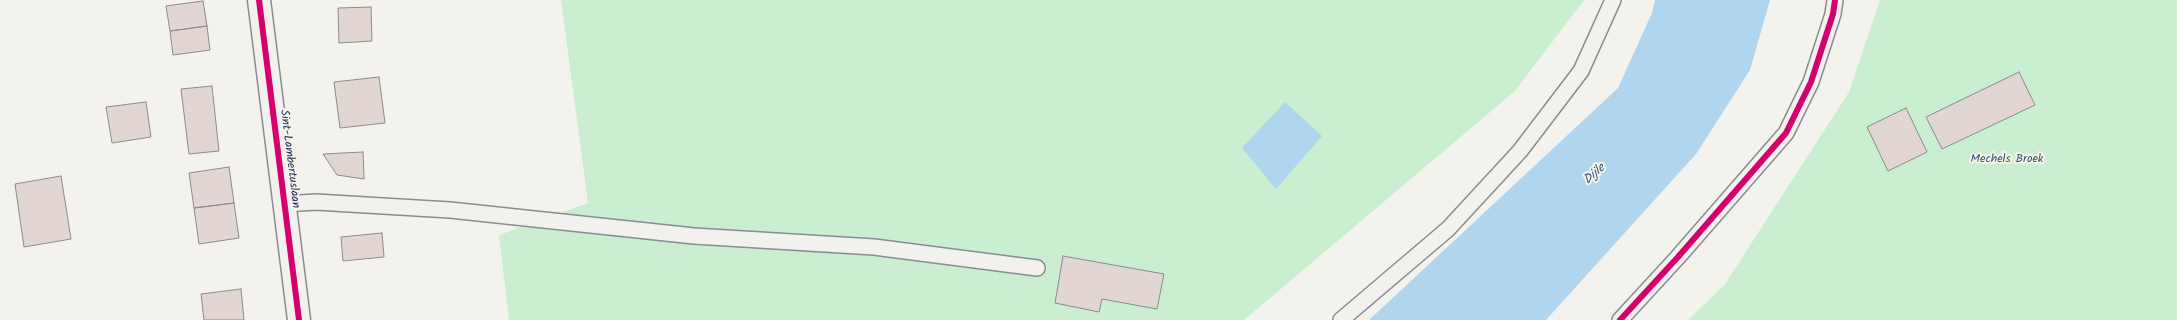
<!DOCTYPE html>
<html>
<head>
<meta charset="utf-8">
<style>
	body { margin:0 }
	canvas { display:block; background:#f4f2ec }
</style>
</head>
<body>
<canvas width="2177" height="320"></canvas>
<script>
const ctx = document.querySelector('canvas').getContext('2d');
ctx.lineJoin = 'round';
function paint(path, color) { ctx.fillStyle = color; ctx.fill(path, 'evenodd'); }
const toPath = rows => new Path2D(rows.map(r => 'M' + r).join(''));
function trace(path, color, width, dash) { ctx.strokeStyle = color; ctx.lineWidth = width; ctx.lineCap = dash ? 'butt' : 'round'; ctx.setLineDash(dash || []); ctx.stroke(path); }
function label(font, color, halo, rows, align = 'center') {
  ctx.font = font + ' Kalam,sans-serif'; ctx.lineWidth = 4; ctx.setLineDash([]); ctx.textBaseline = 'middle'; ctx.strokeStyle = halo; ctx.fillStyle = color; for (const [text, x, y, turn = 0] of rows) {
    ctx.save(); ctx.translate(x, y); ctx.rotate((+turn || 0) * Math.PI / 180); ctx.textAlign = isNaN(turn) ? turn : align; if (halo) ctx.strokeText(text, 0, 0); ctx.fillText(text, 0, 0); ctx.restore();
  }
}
paint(toPath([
	[561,0,1584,0,1515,91,1244,320,509,320,499,235,588,203],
	[1880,0,2177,0,2177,320,1688,320,1725,284,1849,92]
]), '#c9efd0');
paint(toPath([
	[1655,0,1770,0,1750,70,1696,154,1546,320,1369,320,1618,88,1652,13],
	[1285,102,1322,136,1276,189,1242,148]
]), '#afd5ef');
const building = toPath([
	[203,1,207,26,170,31,166,6,203,1],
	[371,7,372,41,339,43,338,8,371,7],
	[207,26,210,50,173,55,170,31,207,26],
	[2019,72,2035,105,1942,149,1926,117,2019,72],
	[379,77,385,123,340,128,334,82,379,77],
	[212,86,219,151,189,154,181,89,212,86],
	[146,102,151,137,112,143,106,107,146,102],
	[1906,108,1927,152,1888,171,1867,127,1906,108],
	[363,152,364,179,337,175,323,154,363,152],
	[229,167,234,203,194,208,189,173,229,167],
	[61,176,71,239,24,247,15,184,61,176],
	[234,203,239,238,199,244,194,208,234,203],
	[382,233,384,257,343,261,341,237,382,233],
	[1063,256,1164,274,1157,309,1102,299,1099,312,1055,303,1063,256],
	[241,289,244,320,204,320,201,294,241,289]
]);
paint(building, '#e2d6d2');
trace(building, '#898c92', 1);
const service = toPath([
	[284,204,316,202,450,210,694,236,874,247,1037,268],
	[1341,320,1448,229,1520,151,1581,71,1613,0],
	[1620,320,1678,257,1786,133,1811,82,1833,14,1835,0]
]);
const minor = toPath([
	[259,0,299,320]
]);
trace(service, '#898c92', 18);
trace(minor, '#898c92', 25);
trace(service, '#f2f1ed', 15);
trace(minor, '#f2f1ed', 22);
trace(toPath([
	[259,0,299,320],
	[1620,320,1678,257,1786,133,1811,82,1833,14,1835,0]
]), '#d6006c', 6);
label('12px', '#1b2f5e', '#f7f3e8', [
	["Sint-Lambertuslaan",289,159,83]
]);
label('12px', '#375570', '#f7f3e8', [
	["Mechels Broek",2007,160]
]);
label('italic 13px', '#385682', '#f7f3e8', [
	["Dijle",1595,175,-42]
]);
</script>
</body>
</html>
